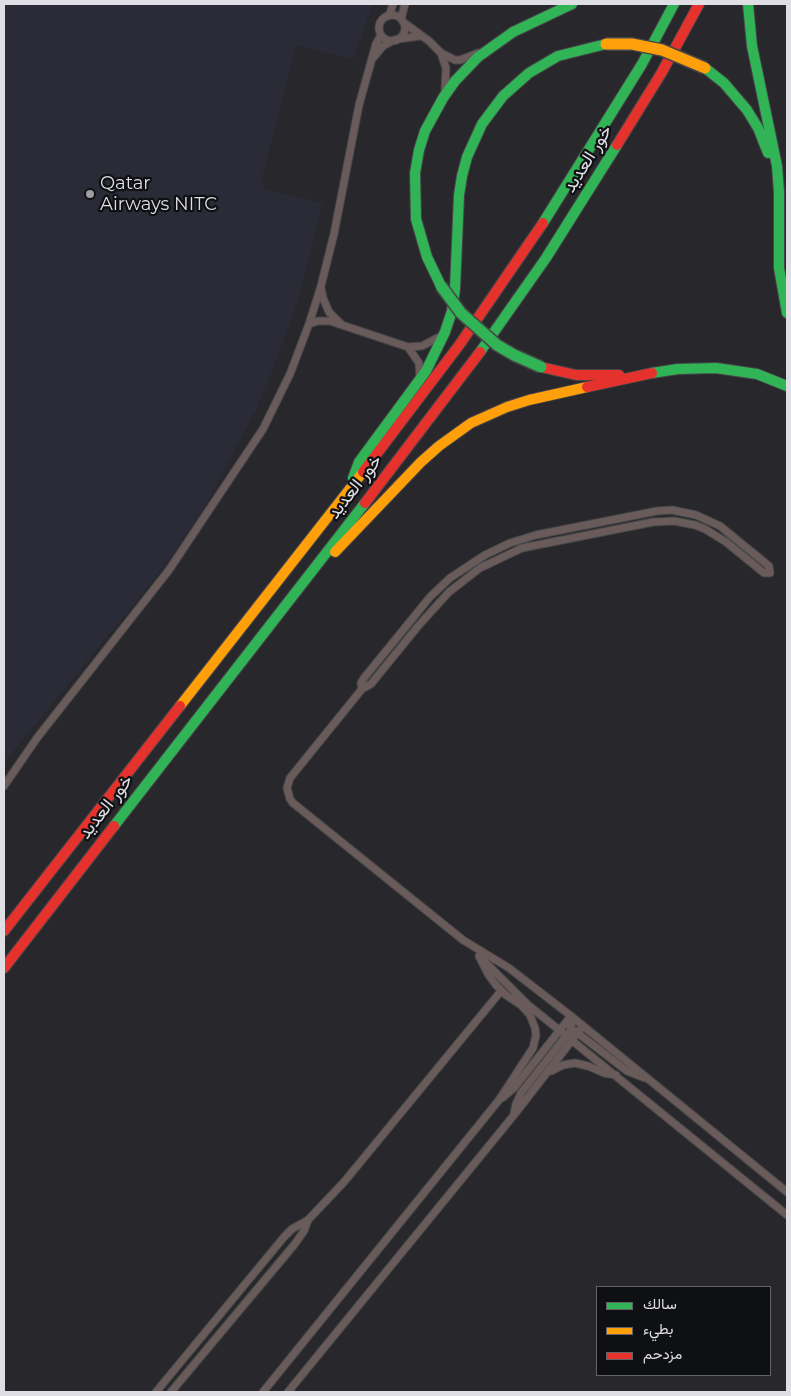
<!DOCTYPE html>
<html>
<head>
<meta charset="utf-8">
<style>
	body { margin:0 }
	#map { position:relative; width:791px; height:1396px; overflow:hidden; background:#28282c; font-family:Montserrat,Vazirmatn,sans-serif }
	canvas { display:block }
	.frame { position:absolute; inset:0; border:5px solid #dedee4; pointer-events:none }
	.legend { position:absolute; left:596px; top:1286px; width:175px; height:90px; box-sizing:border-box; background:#0f1013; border:1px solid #626267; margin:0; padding:6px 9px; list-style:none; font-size:15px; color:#dedee4 }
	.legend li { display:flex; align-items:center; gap:10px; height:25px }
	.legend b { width:25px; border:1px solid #626267 }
</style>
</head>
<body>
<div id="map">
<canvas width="791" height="1396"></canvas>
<div class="frame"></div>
<ul class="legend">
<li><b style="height:6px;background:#30b455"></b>سالك</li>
<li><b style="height:6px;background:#ff9f0a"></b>بطيء</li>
<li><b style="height:6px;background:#e5322d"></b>مزدحم</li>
</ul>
</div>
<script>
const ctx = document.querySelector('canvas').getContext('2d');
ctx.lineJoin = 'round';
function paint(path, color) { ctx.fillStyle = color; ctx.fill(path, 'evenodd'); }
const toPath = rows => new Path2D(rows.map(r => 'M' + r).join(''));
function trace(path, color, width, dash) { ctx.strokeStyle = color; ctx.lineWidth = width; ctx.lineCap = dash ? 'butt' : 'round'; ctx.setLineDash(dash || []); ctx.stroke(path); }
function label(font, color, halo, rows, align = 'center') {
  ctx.font = font + ' Montserrat,Vazirmatn,sans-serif'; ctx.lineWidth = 4.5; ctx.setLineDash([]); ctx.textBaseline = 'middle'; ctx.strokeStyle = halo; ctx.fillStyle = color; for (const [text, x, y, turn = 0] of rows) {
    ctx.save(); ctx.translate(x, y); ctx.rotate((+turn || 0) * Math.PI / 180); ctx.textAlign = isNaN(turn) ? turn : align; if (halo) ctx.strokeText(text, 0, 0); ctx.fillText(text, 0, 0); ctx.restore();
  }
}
paint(toPath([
	[4,4,373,4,353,59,296,45,261,181,265,189,322,203,311,251,295,308,275,363,257,408,203,510,165,566,4,763]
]), '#2a2b36');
const street = toPath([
	'379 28a13 13 0 1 1 26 0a13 13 0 1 1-26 0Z',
	[389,16,393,4],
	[401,19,405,4],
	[403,22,429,41,441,53,446,68,445,90],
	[398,39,420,36],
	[441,53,455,60,460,60,478,53],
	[374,57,383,46,394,40],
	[321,288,323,298,329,312,341,324],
	[309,324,318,321,330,321,408,347,422,346,441,336],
	[408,347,419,363,420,378],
	[672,510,696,515,720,526,769,566,770,573,764,573,726,542,705,529,695,525,674,521,653,522,522,548,480,568,449,592,419,625,371,684,362,689,361,683,364,678,430,597,450,578,485,555,510,543,536,535,657,511,672,510],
	[362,689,290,778,287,788,290,799,293,803,463,940,509,968,571,1016,787,1192],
	[4,786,37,738,169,570,263,429,290,374,309,324,321,286,334,234,359,105,376,44,381,35],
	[481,958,527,1004,787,1215],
	[575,1031,627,1071,645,1078],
	[551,1071,563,1065,575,1063,588,1066,604,1073,616,1075],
	[502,1098,514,1088,571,1016],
	[514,1114,516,1104,521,1093,570,1031,572,1022,571,1016],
	[156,1392,284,1237,292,1229,308,1220,344,1182,501,991],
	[171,1392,294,1245,304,1231,308,1220],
	[263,1392,499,1100,533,1048,536,1035,535,1028,530,1015,521,1005,506,995,496,985,488,974,479,956],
	[288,1392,514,1115,583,1026]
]);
const fast = toPath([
	[748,4,752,46,777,166,779,192],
	[705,68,724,83,747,110,758,128,768,153],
	[779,192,779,268,787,313],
	[543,223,642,64,674,4],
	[441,286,427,257,416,219,415,173,419,150,425,131,443,98,455,81,478,57,513,32,572,4],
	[480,352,546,258,617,145],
	[652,373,678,369,716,368,757,374,787,386],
	[353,478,359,462,426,371,445,332,452,311,455,289,459,195,462,176,467,157,482,124,503,96,529,73,558,56,606,44],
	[114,826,365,503]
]);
const slow = toPath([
	[335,552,421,462,439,446,471,423,507,407,529,400,587,387],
	[180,706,363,472]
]);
const jam = toPath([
	[617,145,662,72,699,4],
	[541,367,576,375,619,375],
	[587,387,652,373],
	[363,472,460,344,543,223],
	[365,503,480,352],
	[4,931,180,706],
	[4,968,114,826]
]);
trace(street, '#464649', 9);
trace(fast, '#464649', 12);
trace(slow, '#464649', 12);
trace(jam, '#464649', 12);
trace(street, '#685b59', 7);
trace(fast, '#30b455', 10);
trace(slow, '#ff9f0a', 10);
trace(jam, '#e5322d', 10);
const fastBridge = toPath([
	[441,286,461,313,497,345,514,355,541,367]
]);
const slowBridge = toPath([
	[606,44,632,44,662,50,705,68]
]);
trace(fastBridge, '#464649', 14, []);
trace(slowBridge, '#464649', 14, []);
trace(fastBridge, '#30b455', 11);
trace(slowBridge, '#ff9f0a', 11);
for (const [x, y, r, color] of [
	[90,194,5,"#9e9ea4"]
]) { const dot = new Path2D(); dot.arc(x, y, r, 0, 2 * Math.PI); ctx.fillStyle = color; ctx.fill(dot); trace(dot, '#0f1013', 2); }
label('18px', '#dedee4', '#0f1013', [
	["خور العديد",588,159,-58],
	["خور العديد",355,487,-52],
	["خور العديد",106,807,-52]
]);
label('18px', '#dedee4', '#0f1013', [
	["Qatar",100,184],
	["Airways NITC",100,205]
], 'left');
</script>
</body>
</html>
